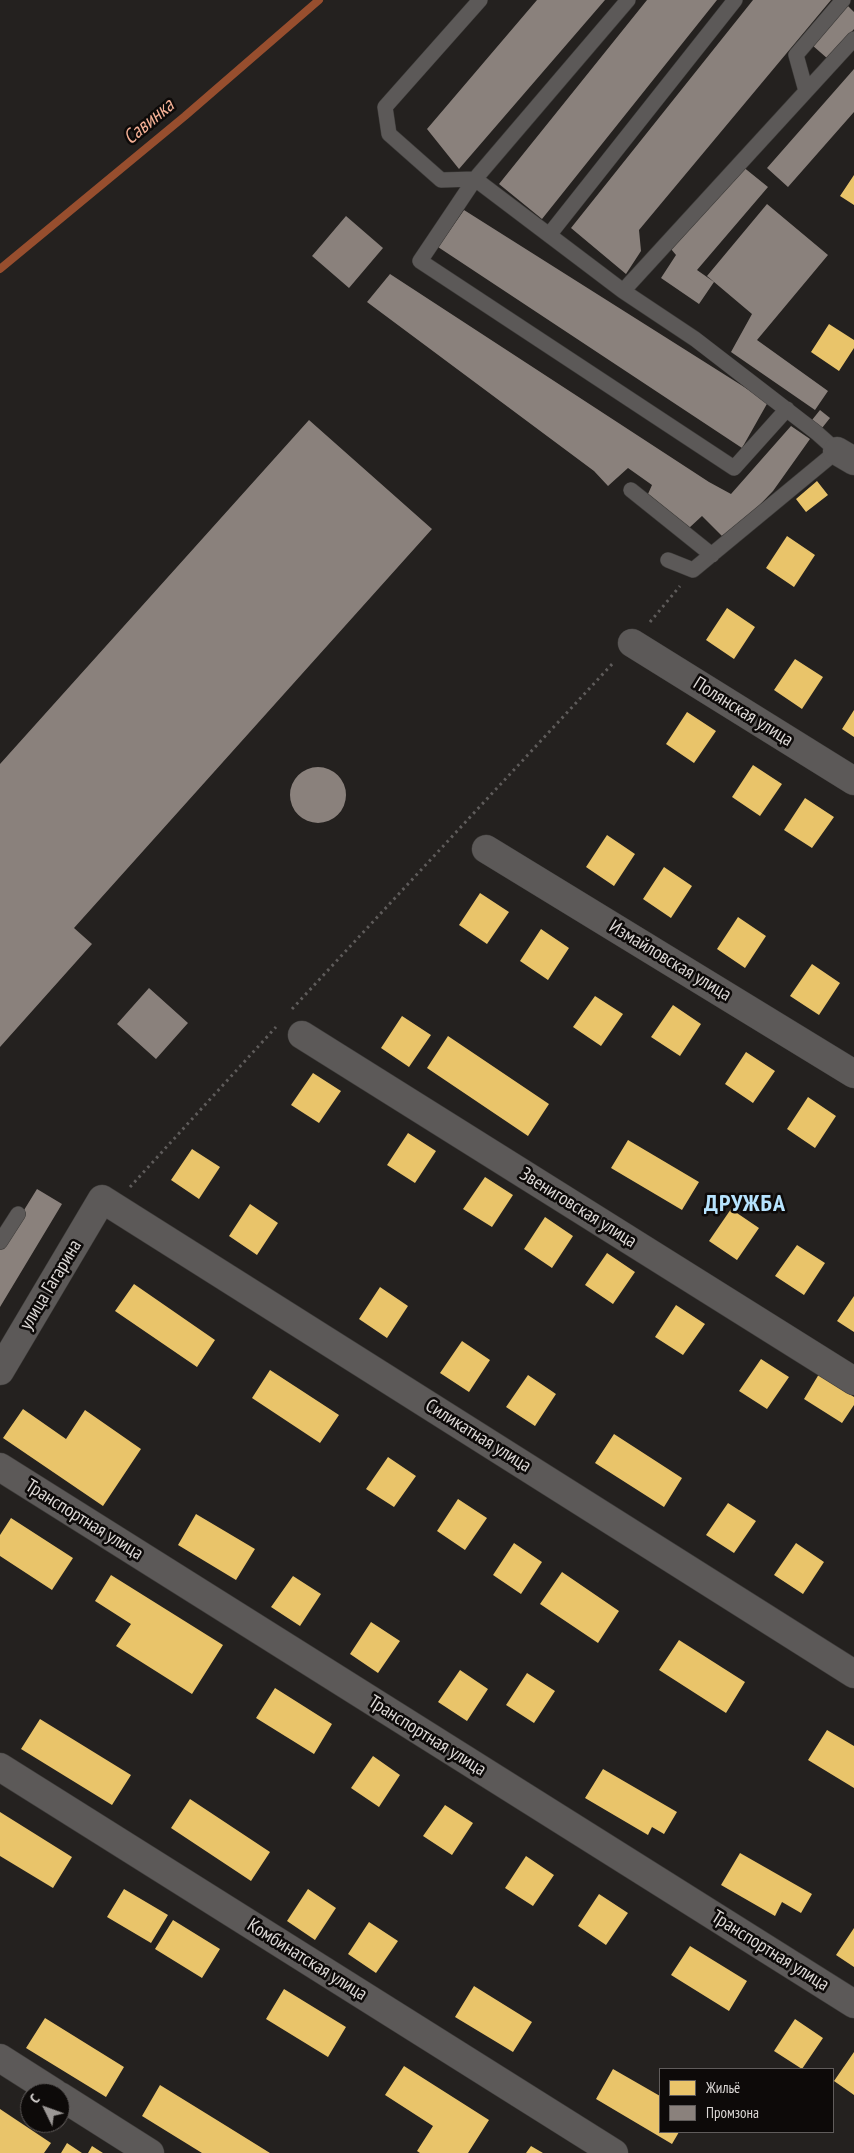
<!DOCTYPE html>
<html>
<head>
<meta charset="utf-8">
<style>
	body { margin:0 }
	#map { position:relative; width:854px; height:2153px; overflow:hidden; background:#24211f; font-family:"PT Sans Narrow",sans-serif }
	canvas { display:block }
	.legend { position:absolute; left:659px; top:2068px; width:175px; height:65px; box-sizing:border-box; background:#0d0a09; border:1px solid #605c5b; margin:0; padding:6px 9px; list-style:none; font-size:15px; color:#dcd8d6 }
	.legend li { display:flex; align-items:center; gap:10px; height:25px }
	.legend b { width:25px; border:1px solid #605c5b }
	.north { position:absolute; left:20px; top:2083px; width:50px; height:50px; box-sizing:border-box; background:#0d0a09; border:1px solid #605c5b; border-radius:50%; rotate:312deg; font-size:14px; font-weight:700; line-height:20px; text-align:center; color:#dcd8d6 }
	.north::after { content:''; display:block; margin:auto; width:18px; height:22px; background:#9c9896; clip-path:polygon(50% 0,100% 100%,50% 72%,0 100%) }
</style>
</head>
<body>
<div id="map">
<canvas width="854" height="2153"></canvas>
<ul class="legend">
<li><b style="height:14px;background:#e9c46a"></b>Жильё</li>
<li><b style="height:14px;background:#8a817c"></b>Промзона</li>
</ul>
<div class="north">С</div>
</div>
<script>
const ctx = document.querySelector('canvas').getContext('2d');
ctx.lineJoin = 'round';
function paint(path, color) { ctx.fillStyle = color; ctx.fill(path, 'evenodd'); }
const toPath = rows => new Path2D(rows.map(r => 'M' + r).join(''));
function trace(path, color, width, dash) { ctx.strokeStyle = color; ctx.lineWidth = width; ctx.lineCap = dash ? 'butt' : 'round'; ctx.setLineDash(dash || []); ctx.stroke(path); }
function label(font, color, halo, rows, align = 'center') {
  ctx.font = font + ' "PT Sans Narrow",sans-serif'; ctx.lineWidth = 5; ctx.setLineDash([]); ctx.textBaseline = 'middle'; ctx.strokeStyle = halo; ctx.fillStyle = color; for (const [text, x, y, turn = 0] of rows) {
    ctx.save(); ctx.translate(x, y); ctx.rotate((+turn || 0) * Math.PI / 180); ctx.textAlign = isNaN(turn) ? turn : align; if (halo) ctx.strokeText(text, 0, 0); ctx.fillText(text, 0, 0); ctx.restore();
  }
}
paint(toPath([
	[854,175,854,205,840,196],
	[829,324,854,340,854,348,839,371,811,352],
	[817,481,828,495,806,512,796,499],
	[787,536,815,555,794,587,766,568],
	[727,608,755,627,734,659,706,640],
	[795,659,823,677,802,709,774,690],
	[854,710,854,737,842,729],
	[687,712,716,731,694,763,666,744],
	[753,765,782,784,760,816,732,797],
	[805,798,834,817,812,848,784,830],
	[607,835,635,854,614,886,586,867],
	[664,867,692,886,671,918,643,899],
	[480,893,509,912,487,944,459,925],
	[738,917,766,936,745,968,717,949],
	[541,929,569,948,548,980,520,961],
	[812,964,840,983,819,1015,790,996],
	[595,996,623,1014,601,1046,573,1027],
	[673,1005,701,1024,680,1056,651,1037],
	[402,1016,431,1035,409,1067,381,1048],
	[448,1036,549,1104,528,1136,427,1068],
	[746,1052,775,1071,753,1103,725,1084],
	[313,1073,341,1091,319,1123,291,1105],
	[808,1097,836,1116,815,1148,787,1129],
	[408,1133,436,1151,415,1183,387,1165],
	[628,1140,699,1182,682,1210,611,1168],
	[192,1149,220,1167,199,1199,171,1180],
	[485,1177,513,1195,492,1227,463,1209],
	[250,1204,278,1223,257,1255,229,1236],
	[731,1209,759,1228,737,1260,709,1241],
	[545,1217,573,1236,552,1268,524,1249],
	[797,1245,825,1263,804,1295,775,1276],
	[607,1253,635,1272,613,1304,585,1285],
	[134,1284,215,1340,197,1367,115,1311],
	[380,1287,408,1306,387,1338,359,1319],
	[854,1296,854,1332,837,1321],
	[676,1305,705,1324,683,1355,655,1337],
	[462,1341,490,1360,469,1392,440,1373],
	[761,1359,789,1377,767,1409,739,1391],
	[270,1370,339,1415,320,1443,252,1398],
	[819,1374,854,1397,854,1405,842,1423,804,1399],
	[528,1375,556,1394,535,1426,506,1407],
	[23,1409,66,1439,85,1410,141,1449,103,1506,3,1438],
	[614,1434,682,1478,664,1507,595,1463],
	[388,1457,416,1476,394,1507,366,1489],
	[458,1499,487,1518,465,1550,437,1531],
	[728,1503,756,1521,734,1553,706,1535],
	[196,1514,255,1549,236,1580,178,1545],
	[11,1518,73,1558,52,1590,0,1556,0,1535],
	[514,1543,542,1562,521,1594,493,1575],
	[796,1543,824,1562,803,1594,774,1575],
	[562,1572,619,1611,598,1643,540,1604],
	[111,1575,223,1645,192,1694,116,1646,131,1624,95,1601],
	[293,1576,321,1594,300,1626,271,1607],
	[371,1622,400,1641,378,1673,350,1654],
	[679,1640,745,1682,726,1713,659,1670],
	[460,1670,488,1689,467,1721,438,1702],
	[527,1673,555,1691,534,1723,506,1705],
	[275,1688,332,1724,314,1754,256,1718],
	[40,1719,131,1775,112,1805,21,1749],
	[827,1730,854,1746,854,1788,808,1760],
	[373,1756,400,1775,379,1807,351,1788],
	[603,1769,677,1812,664,1834,652,1827,648,1835,585,1798],
	[190,1799,270,1852,251,1881,171,1828],
	[445,1805,473,1823,452,1855,423,1836],
	[0,1812,72,1857,53,1888,0,1856],
	[740,1853,812,1894,801,1913,782,1902,775,1916,721,1885],
	[526,1856,554,1875,533,1906,505,1888],
	[124,1889,168,1915,151,1943,107,1917],
	[308,1889,336,1908,315,1940,287,1921],
	[599,1894,628,1913,606,1945,578,1926],
	[173,1920,220,1949,202,1978,155,1949],
	[369,1922,398,1941,376,1973,348,1954],
	[854,1928,854,1967,836,1955],
	[690,1946,747,1981,729,2011,671,1975],
	[474,1986,532,2022,513,2052,455,2017],
	[284,1989,346,2027,328,2057,266,2019],
	[45,2018,124,2067,106,2097,26,2048],
	[795,2019,823,2038,802,2069,774,2051],
	[854,2052,854,2095,834,2081],
	[404,2066,489,2120,468,2153,420,2153,417,2151,433,2126,385,2095],
	[613,2069,660,2096,660,2132,679,2132,672,2144,596,2099],
	[160,2085,220,2122,270,2153,202,2153,142,2116],
	[0,2109,51,2143,44,2153,0,2153],
	[67,2143,82,2153,61,2153],
	[92,2146,103,2153,88,2153],
	[531,2146,543,2153,526,2153]
]), '#e9c46a');
paint(toPath([
	[537,0,605,0,459,169,427,129],
	[647,0,717,0,542,219,499,184],
	[753,0,831,0,639,230,641,251,626,274,571,228],
	[847,5,854,12,854,29,828,59,812,45],
	[854,69,854,112,788,187,767,168],
	[742,166,768,187,697,270,714,282,699,304,661,278,676,255,671,249],
	[767,204,828,255,757,340,828,391,815,410,731,352,752,314,707,276],
	[464,210,768,402,742,448,438,247],
	[346,216,383,248,349,288,312,256],
	[390,274,709,482,731,494,791,426,810,439,773,491,746,519,722,536,702,516,689,528,648,494,652,485,628,468,608,486,594,471,367,302],
	[820,410,830,418,822,428,812,420],
	[309,420,432,529,74,928,92,944,0,1047,0,764],
	'290 795a28 28 0 1 1 56 0a28 28 0 1 1-56 0Z',
	[149,988,188,1023,156,1059,117,1024],
	[37,1189,62,1204,0,1307,0,1249]
]), '#8a817c');
trace(toPath([
	[0,269,185,116,319,0]
]), '#974e2e', 8);
const lane = toPath([
	[480,0,385,107,389,134,441,180,475,179,623,291],
	[628,0,475,179,420,261,734,468,787,409],
	[806,91,796,55,843,0],
	[549,235,735,0],
	[631,490,712,555],
	[668,560,693,570,837,451,817,433,695,339,623,291,854,39],
	[0,1242,18,1214]
]);
const street = toPath([
	[837,451,854,461],
	[632,643,854,781],
	[486,849,854,1074],
	[302,1035,854,1381],
	[0,1371,102,1199,854,1674],
	[0,1467,854,2004],
	[0,1767,614,2153],
	[0,2058,55,2093],
	[60,2096,150,2153]
]);
trace(lane, '#3e3c3a', 16);
trace(street, '#3e3c3a', 29);
trace(toPath([
	[650,622,680,586],
	[292,1009,614,662],
	[130,1187,276,1027]
]), '#5f5c5b', 3, [2.5, 4]);
trace(lane, '#5c5958', 15);
trace(street, '#5c5958', 28);
label('19px', '#dcd8d6', '#0d0a09', [
	["Полянская улица",743,712,32],
	["Измайловская улица",670,961,31],
	["Звениговская улица",578,1208,32],
	["улица Гагарина",51,1285,-59],
	["Силикатная улица",478,1436,32],
	["Транспортная улица",84,1520,32],
	["Транспортная улица",427,1736,32],
	["Транспортная улица",770,1951,32],
	["Комбинатская улица",307,1960,32]
]);
label('italic 20px', '#f5b196', '#0d0a09', [
	["Савинка",149,122,-40]
]);
ctx.letterSpacing = '1px';
label('bold 24px', '#b6e3fe', '#0d0a09', [
	["ДРУЖБА",745,1204]
]);
ctx.letterSpacing = '0px';
</script>
</body>
</html>
